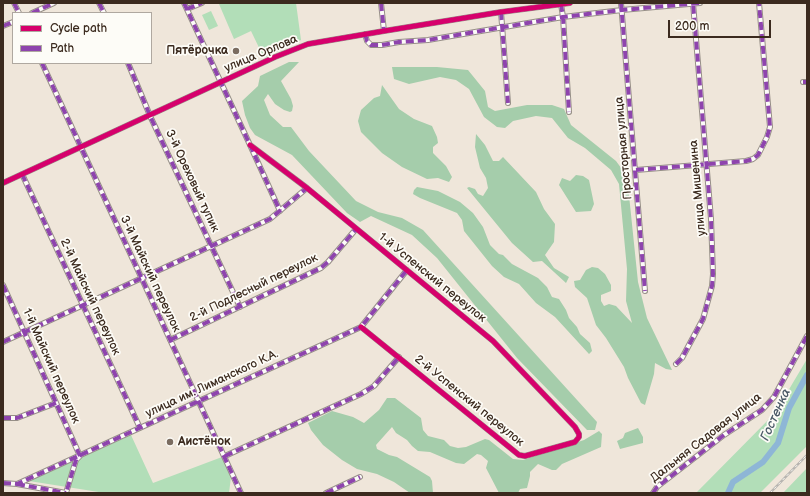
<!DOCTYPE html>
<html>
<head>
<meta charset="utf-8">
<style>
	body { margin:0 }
	#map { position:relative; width:810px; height:496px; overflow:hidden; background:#efe6da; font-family:"Balsamiq Sans",sans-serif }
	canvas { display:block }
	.frame { position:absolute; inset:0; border:4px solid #3b2a1e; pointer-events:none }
	.legend { position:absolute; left:12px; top:12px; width:140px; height:52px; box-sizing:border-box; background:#fdfcf7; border:1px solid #afa8a0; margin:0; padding:5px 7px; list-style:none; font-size:12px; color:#3b2a1e }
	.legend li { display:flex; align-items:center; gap:8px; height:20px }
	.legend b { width:20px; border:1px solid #afa8a0 }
	.scale { position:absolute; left:668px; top:20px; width:103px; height:18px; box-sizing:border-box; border:2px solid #3b2a1e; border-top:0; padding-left:5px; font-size:12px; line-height:14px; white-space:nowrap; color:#3b2a1e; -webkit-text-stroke:3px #fdfcf7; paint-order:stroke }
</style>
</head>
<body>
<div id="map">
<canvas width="810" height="496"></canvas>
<div class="frame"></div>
<ul class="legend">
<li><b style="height:5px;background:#d6006c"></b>Cycle path</li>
<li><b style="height:5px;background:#8e44ad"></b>Path</li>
</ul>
<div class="scale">200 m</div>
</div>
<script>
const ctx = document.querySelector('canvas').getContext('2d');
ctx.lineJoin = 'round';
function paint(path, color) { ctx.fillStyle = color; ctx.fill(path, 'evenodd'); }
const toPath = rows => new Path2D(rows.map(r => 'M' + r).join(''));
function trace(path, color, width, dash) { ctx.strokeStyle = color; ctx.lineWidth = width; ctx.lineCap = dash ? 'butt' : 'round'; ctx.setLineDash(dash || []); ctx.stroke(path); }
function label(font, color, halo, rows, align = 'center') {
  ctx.font = font + ' "Balsamiq Sans",sans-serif'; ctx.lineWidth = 3.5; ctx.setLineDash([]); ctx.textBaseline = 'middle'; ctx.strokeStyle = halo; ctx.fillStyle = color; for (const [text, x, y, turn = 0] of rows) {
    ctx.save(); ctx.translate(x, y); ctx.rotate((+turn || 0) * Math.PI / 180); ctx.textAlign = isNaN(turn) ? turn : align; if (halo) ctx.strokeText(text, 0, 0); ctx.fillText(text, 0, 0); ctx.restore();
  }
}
paint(toPath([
	[222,3,296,3,301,40,264,58,251,31,234,39,219,4],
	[211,11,218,26,209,30,202,15],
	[807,359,807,446,760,493,696,493,775,413],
	[131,435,153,483,222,457,231,477,229,493,105,493,29,481],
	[807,468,807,493,783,493]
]), '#b2deb8');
paint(toPath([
	[289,62,299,62,281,81,291,99,293,106,292,111,290,112,284,110,275,104,268,94,264,100,270,115,283,127,291,127,309,151,356,201,378,212,402,218,423,230,597,422,595,430,587,430,517,358,437,258,412,235,371,216,360,222,347,213,292,155,255,135,250,128,245,115,242,101,258,86,260,76],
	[392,67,437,67,468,70,485,91,488,107,495,111,527,105,552,105,564,109,571,125,616,161,627,176,638,282,647,318,672,370,666,369,655,363,654,374,645,405,641,403,628,378,624,367,606,338,596,325,587,298,575,287,574,281,580,280,586,270,592,267,598,268,605,274,611,285,611,291,601,295,601,301,604,306,609,304,616,306,632,323,626,301,627,269,619,184,611,170,585,148,568,138,552,118,536,116,513,121,505,128,497,127,484,117,469,89,456,80,440,77,409,84,394,79],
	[382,85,399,109,414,119,432,126,437,137,438,143,433,147,433,153,446,166,452,177,449,182,438,178,427,179,402,167,382,153,361,132,358,121,361,110,374,98,380,96],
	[476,134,485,145,493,161,499,161,503,157,536,192,544,209,555,224,554,242,545,255,554,268,569,277,566,283,542,261,533,262,512,243,467,188,469,187,475,189,478,194,483,196,488,188,486,178,480,168,475,147],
	[576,175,583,176,589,180,594,204,591,211,576,212,559,185,562,178,570,181],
	[417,187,438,191,460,202,473,213,483,227,490,245,499,254,503,255,512,264,538,278,547,287,552,297,559,299,566,310,569,318,577,327,580,334,590,343,592,351,589,354,555,317,536,303,519,284,504,277,492,266,464,231,462,220,457,213,420,198,413,194,414,190],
	[387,398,395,398,421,418,423,430,428,436,444,440,450,446,458,448,466,447,485,439,489,440,513,459,523,460,584,440,599,431,602,434,601,447,562,464,556,470,552,470,538,464,530,472,530,476,527,488,520,489,518,493,499,493,486,468,488,461,481,455,477,454,464,464,456,463,430,452,418,451,412,446,407,440,396,433,392,427,376,445,377,449,389,455,397,457,430,477,432,481,433,493,410,493,394,482,377,474,357,469,342,460,323,445,311,430,308,423,332,411,353,417,364,423,379,410],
	[638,428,643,437,643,443,620,449,617,441,623,438,625,433]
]), '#a5cdab');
trace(toPath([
	[728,493,733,482,763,462,778,443,789,408,807,375]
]), '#8eb6d6', 6);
const street = toPath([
	[14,3,19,13],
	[99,3,104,13],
	[184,3,250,145,280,211],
	[381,3,384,31],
	[621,3,645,291],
	[561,4,563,17,569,112],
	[187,9,202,3],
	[501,12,508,103],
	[32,13,54,3],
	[3,26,13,22],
	[365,34,367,41,371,45,382,45,399,42,428,40,563,17,622,10,700,3],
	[42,63,241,493],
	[128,63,151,118,240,307],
	[803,82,807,82],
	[250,145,307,188,493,341,575,427,579,434,579,437,575,442,525,456,519,455,361,327],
	[636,170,746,161,753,159,758,155,767,137,770,127,759,3],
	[22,174,140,428],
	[3,183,275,57,308,44,384,31,501,12,570,3],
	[3,285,80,456,76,460,66,493],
	[170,340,321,268,328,262,356,229],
	[3,342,270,219,307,188],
	[676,364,682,358,703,319,712,286,713,274,711,219,693,3],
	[3,418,17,418,56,403],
	[225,456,361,394,374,386,399,357],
	[3,483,17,484,361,327,407,270],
	[17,484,66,493],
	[326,493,360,477],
	[653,493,657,487,724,435,762,410,774,397,807,336]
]);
trace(street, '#968f87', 6);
trace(street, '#fdfbf9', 4);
const rail = toPath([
	[770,493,807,455]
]);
trace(rail, '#b7b4b0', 2.5);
trace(rail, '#fdfcf7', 1, [3]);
trace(toPath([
	[14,3,19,13],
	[99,3,104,13],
	[184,3,250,145,280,211],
	[381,3,384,31],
	[621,3,645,291],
	[561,4,563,17,569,112],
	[187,9,202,3],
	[501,12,508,103],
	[32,13,54,3],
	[3,26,13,22],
	[365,34,367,41,371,45,382,45,399,42,428,40,563,17,622,10,700,3],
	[42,63,241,493],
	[128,63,151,118,240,307],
	[803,82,807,82],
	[636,170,746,161,753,159,758,155,767,137,770,127,759,3],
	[22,174,140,428],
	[3,285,80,456,76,460,66,493],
	[170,340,321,268,328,262,356,229],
	[3,342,270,219,307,188],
	[676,364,682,358,703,319,712,286,713,274,711,219,693,3],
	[3,418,17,418,56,403],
	[225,456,361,394,374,386,399,357],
	[3,483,17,484,361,327,407,270],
	[17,484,66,493],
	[326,493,360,477],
	[653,493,657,487,724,435,762,410,774,397,807,336]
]), '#8e44ad', 4, [8, 4]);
trace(toPath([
	[250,145,307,188,493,341,575,427,579,434,579,437,575,442,525,456,519,455,361,327],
	[3,183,275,57,308,44,384,31,501,12,570,3]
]), '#d6006c', 5);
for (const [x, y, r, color] of [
	[236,51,4,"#7a6c60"],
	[170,442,4,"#7a6c60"]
]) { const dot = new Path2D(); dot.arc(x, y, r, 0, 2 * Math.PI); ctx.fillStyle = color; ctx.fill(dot); trace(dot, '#fdfcf7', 1.5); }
label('bold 12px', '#3b2a1e', '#fdfcf7', [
	["Пятёрочка",228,51],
	["Аистёнок",178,442,"left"]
], 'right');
label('12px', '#3b2a1e', '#fdfcf7', [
	["улица Орлова",261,54,-23],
	["Просторная улица",624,148,-95],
	["3-й Ореховый тупик",192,181,65],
	["улица Мишенина",698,188,-95],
	["3-й Майский переулок",150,274,65],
	["1-й Успенский переулок",432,278,39],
	["2-й Подлесный переулок",254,288,-26],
	["2-й Майский переулок",90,297,65],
	["1-й Майский переулок",51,366,66],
	["улица им. Лиманского К.А.",212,384,-25],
	["2-й Успенский переулок",469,401,39],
	["Дальняя Садовая улица",706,438,-38]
]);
label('italic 13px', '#4b5a67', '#fdfcf7', [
	["Гостенка",776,415,-66]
]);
</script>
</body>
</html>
